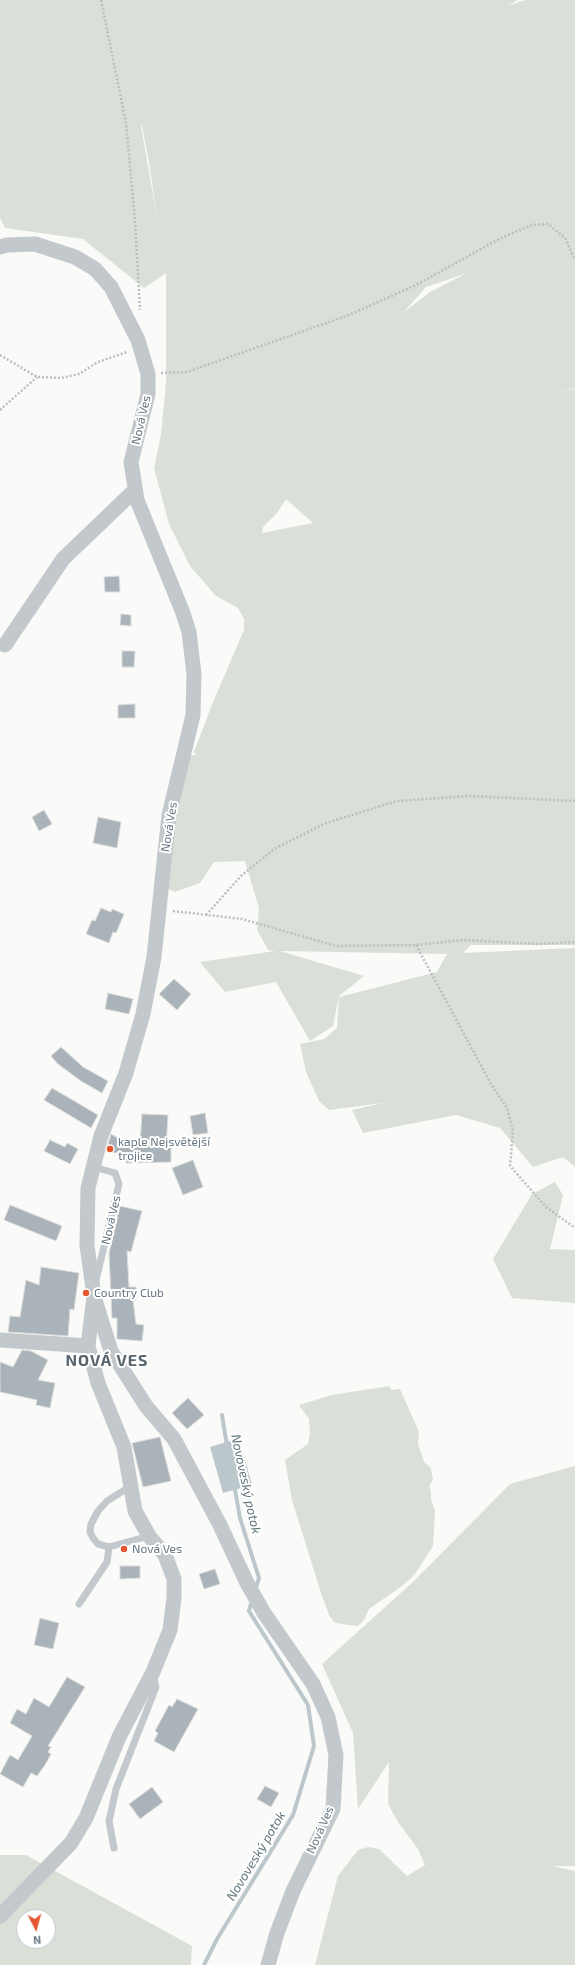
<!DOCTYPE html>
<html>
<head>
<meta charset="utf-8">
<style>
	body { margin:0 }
	#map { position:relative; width:575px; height:1965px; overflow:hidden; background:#fafaf8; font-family:"Exo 2",sans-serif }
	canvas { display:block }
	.north { position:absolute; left:16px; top:1909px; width:40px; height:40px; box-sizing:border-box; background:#fff; border:1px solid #c1c8cd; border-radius:50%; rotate:174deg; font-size:11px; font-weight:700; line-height:16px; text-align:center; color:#657683 }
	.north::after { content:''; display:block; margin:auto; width:14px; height:18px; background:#e4572e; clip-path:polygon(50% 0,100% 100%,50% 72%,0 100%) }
</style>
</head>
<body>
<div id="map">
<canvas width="575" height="1965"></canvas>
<div class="north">N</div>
</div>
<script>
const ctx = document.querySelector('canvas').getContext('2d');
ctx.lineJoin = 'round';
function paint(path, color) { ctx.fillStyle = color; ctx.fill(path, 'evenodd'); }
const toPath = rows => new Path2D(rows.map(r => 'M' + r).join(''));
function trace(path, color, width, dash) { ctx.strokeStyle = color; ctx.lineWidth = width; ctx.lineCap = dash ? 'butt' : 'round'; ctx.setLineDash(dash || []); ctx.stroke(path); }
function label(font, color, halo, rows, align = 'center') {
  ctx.font = font + ' "Exo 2",sans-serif'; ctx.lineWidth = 4; ctx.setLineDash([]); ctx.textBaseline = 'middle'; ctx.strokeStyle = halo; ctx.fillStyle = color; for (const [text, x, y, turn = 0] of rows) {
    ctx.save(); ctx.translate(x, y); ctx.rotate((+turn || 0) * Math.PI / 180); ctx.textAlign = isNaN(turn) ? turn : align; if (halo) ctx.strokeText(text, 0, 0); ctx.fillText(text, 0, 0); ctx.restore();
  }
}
paint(toPath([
	[0,0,517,0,508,6,525,0,575,0,575,388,560,392,575,389,575,945,471,945,463,953,575,948,575,1167,563,1157,533,1167,500,1128,456,1115,363,1133,352,1110,383,1103,329,1110,319,1101,306,1072,300,1044,324,1039,337,1028,339,997,437,972,447,954,280,951,364,976,339,996,333,1026,310,1041,276,982,225,992,200,962,275,951,268,950,257,930,259,908,245,861,214,862,200,883,175,892,161,885,183,756,196,755,194,752,213,702,244,630,244,619,238,608,216,596,190,566,169,524,154,468,161,435,166,383,166,273,144,288,83,239,5,228,0,218],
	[142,126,149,162,157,218,141,126],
	[467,273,430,292,404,312,426,287],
	[286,499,313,523,262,533,263,527,277,513],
	[555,1182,563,1195,550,1249,575,1250,575,1303,512,1298,493,1259,532,1194],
	[389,1386,392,1390,400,1389,419,1432,418,1444,424,1462,431,1468,433,1480,429,1486,431,1492,431,1500,435,1511,433,1546,415,1574,402,1586,369,1609,364,1620,358,1626,341,1624,334,1622,329,1615,320,1590,292,1500,285,1460,308,1444,310,1433,309,1419,299,1405,332,1395],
	[575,1466,575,1866,553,1866,575,1871,575,1965,315,1965,338,1876,358,1850,368,1847,379,1849,407,1876,425,1865,418,1849,398,1822,388,1804,389,1762,358,1809,353,1733,322,1664,413,1582,510,1484],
	[0,1855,26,1855,192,1946,191,1965,0,1965],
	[24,1917,48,1917,48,1941,24,1941]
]), '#dadfd7');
paint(toPath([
	[239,1438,252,1485,223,1493,210,1447]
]), '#bbc7cb');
trace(toPath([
	[222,1415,227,1446],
	[234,1484,240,1518,259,1578,255,1590],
	[204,1965,217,1939,293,1815,314,1746,308,1705,249,1611,252,1600]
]), '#bbc7cb', 4);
const building = toPath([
	[119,576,120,592,105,592,104,577,119,576],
	[121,614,131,615,131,626,120,625,121,614],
	[122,651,135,651,134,667,122,667,122,651],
	[135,704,135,718,118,718,118,705,135,704],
	[44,810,52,824,39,831,32,817,44,810],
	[98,817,121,822,117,848,93,843,98,817],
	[101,908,111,912,112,909,124,914,116,933,113,932,109,943,86,934,92,920,95,921,101,908],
	[174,979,191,994,177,1010,159,994,174,979],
	[108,993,133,999,129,1014,105,1009,108,993],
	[61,1047,83,1067,108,1081,102,1093,81,1081,58,1064,51,1056,61,1047],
	[52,1088,98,1115,91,1128,44,1100,52,1088],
	[205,1113,208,1133,193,1135,190,1116,205,1113],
	[142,1114,168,1115,166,1147,171,1147,171,1162,126,1163,126,1155,106,1151,111,1134,126,1143,140,1143,142,1114],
	[50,1140,65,1147,67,1143,78,1149,70,1164,44,1151,50,1140],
	[193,1160,203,1187,183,1195,172,1168,193,1160],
	[10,1205,62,1226,56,1241,4,1220,10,1205],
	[120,1206,142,1211,131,1252,127,1251,129,1287,136,1287,136,1300,133,1300,136,1324,144,1325,142,1341,117,1339,117,1318,112,1318,109,1253,120,1206],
	[41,1267,79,1273,74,1310,70,1309,68,1336,8,1332,10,1316,20,1317,26,1280,39,1285,41,1267],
	[22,1350,31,1351,48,1360,38,1380,55,1383,50,1408,36,1405,37,1400,0,1392,0,1362,13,1367,22,1350],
	[188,1398,204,1415,187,1429,172,1413,188,1398],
	[160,1437,171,1481,143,1487,132,1443,160,1437],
	[120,1566,140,1566,140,1578,120,1579,120,1566],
	[215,1569,220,1584,204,1589,199,1574,215,1569],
	[40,1618,59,1623,53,1649,34,1645,40,1618],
	[67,1677,85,1687,48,1746,51,1747,48,1752,51,1754,45,1765,37,1776,31,1773,23,1787,0,1774,10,1755,18,1760,32,1736,10,1723,17,1709,26,1714,34,1698,49,1707,67,1677],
	[177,1699,198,1709,174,1752,154,1741,158,1733,155,1731,169,1705,172,1707,177,1699],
	[265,1786,279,1793,271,1807,257,1799,265,1786],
	[152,1787,163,1802,140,1819,129,1804,152,1787]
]);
paint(building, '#aab3b9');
trace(building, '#dcdcda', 1);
trace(toPath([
	[101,0,126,123,135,221,140,310],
	[0,355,37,377,61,378,79,374,98,362,127,352],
	[161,373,187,372,349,315,416,285,501,238,532,225,548,224,565,238,575,260],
	[0,410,37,377],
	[173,911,242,919,336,946,416,945,463,940,539,944,575,942],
	[206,915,241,876,274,849,326,823,397,801,470,796,575,801],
	[416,945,491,1084,507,1108,513,1131,510,1166,546,1207,575,1228]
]), '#bbbfc2', 2.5, [2, 2]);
trace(toPath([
	[94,1167,115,1173,119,1184,96,1280],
	[131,1486,107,1501,98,1511,91,1524,90,1532,93,1538,98,1544,109,1547,149,1536],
	[79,1604,107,1562,109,1547],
	[114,1848,109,1821,116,1789,156,1687,153,1675]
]), '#c3c8cc', 7);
trace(toPath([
	[0,247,7,245,35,244,75,257,95,269,111,287,138,340,148,374,148,394,131,462,137,500,183,613,189,632,194,674,193,715,169,815,154,957,143,1014,126,1073,101,1136,88,1188,87,1245,94,1296,88,1346,98,1383,124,1447,135,1511,149,1536,165,1555,174,1579,174,1598,170,1630,153,1672,119,1737,86,1818,71,1843,0,1916],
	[5,645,63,559,135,490],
	[95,1300,111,1351,146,1406,174,1439,220,1525,247,1583,264,1613,313,1684,328,1717,336,1755,333,1809,293,1891,277,1933,268,1965],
	[0,1340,88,1346]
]), '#c3c8cc', 15);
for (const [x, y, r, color] of [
	[110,1149,4,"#e4572e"],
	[86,1293,4,"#e4572e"],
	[124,1549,4,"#e4572e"]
]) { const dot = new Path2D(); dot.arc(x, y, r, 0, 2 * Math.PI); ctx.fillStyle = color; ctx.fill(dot); trace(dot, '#fff', 1.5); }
label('12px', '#657683', '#fff', [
	["Nová Ves",141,420,-77],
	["Nová Ves",169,827,-81],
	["Nová Ves",111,1220,-77],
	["Nová Ves",320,1830,-66]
]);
label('12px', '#657683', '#fff', [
	["kaple Nejsvětější",118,1142],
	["trojice",118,1156],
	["Country Club",94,1293],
	["Nová Ves",132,1549]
], 'left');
label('italic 13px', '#60757c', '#fff', [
	["Novoveský potok",246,1484,78],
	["Novoveský potok",256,1856,-59]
]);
ctx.letterSpacing = '1px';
label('bold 16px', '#57646e', '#fff', [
	["NOVÁ VES",107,1361]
]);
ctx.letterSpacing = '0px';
</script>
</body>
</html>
